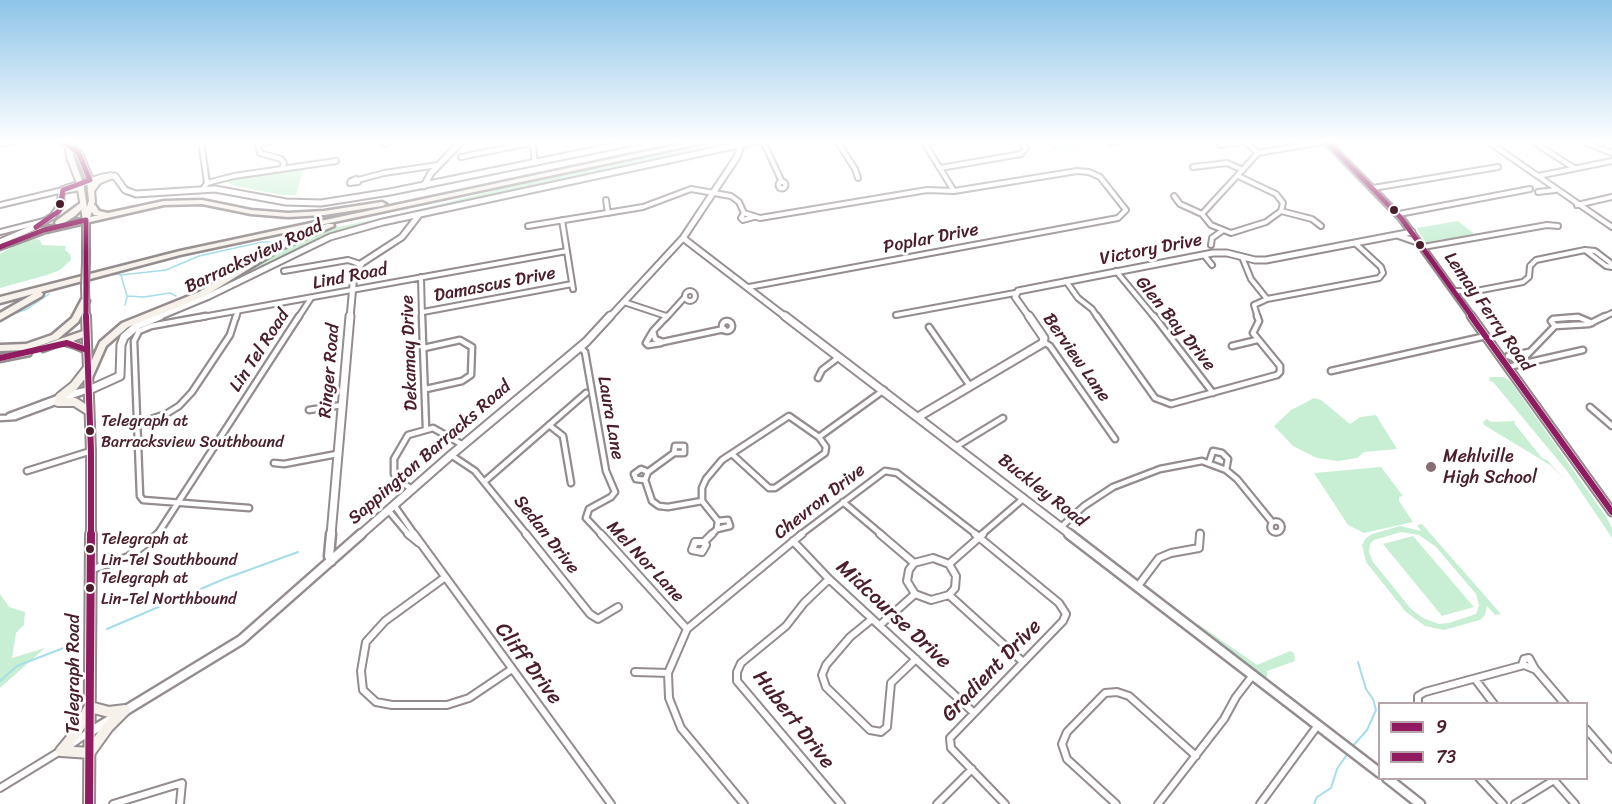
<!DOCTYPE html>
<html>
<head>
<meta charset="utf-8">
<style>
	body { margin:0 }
	#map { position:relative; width:1612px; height:804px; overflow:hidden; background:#fff; font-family:Sriracha,sans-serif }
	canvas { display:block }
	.legend { position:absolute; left:1378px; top:702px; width:210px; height:78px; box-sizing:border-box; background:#fff; border:2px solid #b7a5aa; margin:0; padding:8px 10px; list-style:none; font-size:18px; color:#4a1f2b }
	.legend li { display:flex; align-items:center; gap:12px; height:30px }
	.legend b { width:30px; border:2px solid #b7a5aa }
</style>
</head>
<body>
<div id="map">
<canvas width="1612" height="804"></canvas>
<ul class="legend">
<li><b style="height:8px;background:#901b61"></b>9</li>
<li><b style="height:8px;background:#901b61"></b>73</li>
</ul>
</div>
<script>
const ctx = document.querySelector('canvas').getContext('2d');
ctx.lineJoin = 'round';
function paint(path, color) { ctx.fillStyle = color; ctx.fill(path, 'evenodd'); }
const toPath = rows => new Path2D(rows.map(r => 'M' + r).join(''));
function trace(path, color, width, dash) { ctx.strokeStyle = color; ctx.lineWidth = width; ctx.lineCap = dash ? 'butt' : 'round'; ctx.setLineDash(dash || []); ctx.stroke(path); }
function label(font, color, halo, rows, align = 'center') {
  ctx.font = font + ' Sriracha,sans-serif'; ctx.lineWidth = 6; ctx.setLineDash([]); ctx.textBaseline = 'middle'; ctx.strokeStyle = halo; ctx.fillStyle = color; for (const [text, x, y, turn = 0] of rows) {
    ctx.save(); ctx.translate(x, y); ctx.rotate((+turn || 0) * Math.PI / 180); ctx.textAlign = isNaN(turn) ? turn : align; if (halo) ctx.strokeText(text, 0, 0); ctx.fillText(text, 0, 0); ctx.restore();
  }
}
paint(toPath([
	[721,141,751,141,355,226,311,242,205,295,285,245,292,246,334,228,409,212,504,188],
	[1046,141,1100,141,1103,143,1054,151],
	[304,167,296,195,282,195,235,186,226,182,230,181,230,178],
	[1458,221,1477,236,1450,241,1443,239,1434,241,1436,244,1431,245,1427,244,1418,231,1417,228],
	[35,239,40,240,42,245,66,246,65,250,70,254,71,260,60,270,47,275,0,288,0,254,19,243],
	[1490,377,1504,377,1511,382,1607,518,1612,528,1612,538,1567,471,1493,382,1489,381],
	[1314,398,1321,400,1350,424,1360,417,1376,415,1397,449,1364,452,1357,458,1338,461,1317,458,1293,446,1274,426,1291,410],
	[1487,419,1491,422,1516,421,1514,423,1542,458,1547,460,1564,479,1550,465,1484,425,1483,422],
	[1381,467,1403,496,1399,497,1399,501,1413,522,1364,533,1348,525,1314,473],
	[1422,524,1501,614,1495,615,1487,606,1485,615,1480,620,1444,630,1425,626,1405,611,1366,562,1362,545,1366,538,1372,534,1400,526,1421,531,1417,525],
	[1401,532,1419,535,1436,547,1476,594,1479,605,1476,614,1449,623,1439,624,1423,618,1411,609,1373,562,1369,552,1370,544,1374,540],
	[1413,536,1474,607,1442,616,1383,544],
	[0,594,9,607,25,612,24,625,16,633,12,658,45,648,0,688],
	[1198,624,1257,665,1290,651,1294,653,1295,661,1267,671,1267,677,1264,677,1197,626]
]), '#c8efd4');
trace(toPath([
	[117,274,121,275,127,296,144,297,170,293,176,296],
	[121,275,166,270,199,256,262,242,275,242],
	[125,305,127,297],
	[8,316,27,309,49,294]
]), '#a6dde8', 1.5);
trace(toPath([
	[107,629,224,579,298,552],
	[0,681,17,666,79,642],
	[1352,747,1367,730,1376,710,1373,699,1366,689,1358,662],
	[1314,804,1317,797,1331,788,1337,769,1348,753]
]), '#a6dde8', 2);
const streetFar2 = toPath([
	[201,141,207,183],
	[257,141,260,153,281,159,284,163,282,169],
	[385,141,383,143,386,144,390,141],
	[763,141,782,182],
	[837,141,855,169,858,178],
	[923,141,954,191],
	[1109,141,1111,143,1123,141],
	[1245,141,1258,153],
	[1487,141,1612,227],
	[1532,141,1574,168],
	[1582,141,1612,153],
	[924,143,939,141],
	[0,144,15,141],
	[257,144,272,141],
	[1220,145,1245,141],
	[461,157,530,143,533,146,535,163],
	[1193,167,1227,163,1243,170],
	[940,168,1021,154,1026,148,1021,141],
	[1238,176,1276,194,1283,203,1281,211],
	[1538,176,1612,161],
	[356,179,358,182,350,183,351,181,356,179],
	[358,180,384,173,438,165],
	'778.5 185a3.5 3.5 0 1 1 7 0a3.5 3.5 0 1 1-7 0Z',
	[1373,188,1498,167],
	[203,189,207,183,234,176,336,161],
	[1538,192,1555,190],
	[1174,196,1180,204,1202,214,1211,225,1231,233,1266,222,1281,211],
	[606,200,608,213],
	[0,205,63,190],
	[1577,205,1612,197],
	[1281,211,1312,219,1321,226],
	[744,213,741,218,743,220,754,217],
	[1202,214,1258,153,1327,141],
	[1399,214,1530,189],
	[562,220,573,289],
	[528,226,643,207,691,189,731,196,739,202,744,213,760,218,927,190,954,191,1077,171,1089,172,1100,177,1126,210,1118,218,749,287],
	[0,232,44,221],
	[1211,245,1212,238,1222,231],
	[1423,247,1547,225,1558,226],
	[1585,250,1606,266,1612,267],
	[1204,255,1212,265],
	[1242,257,1251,279,1267,299],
	[284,271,348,260,360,264],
	[1116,271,1155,318],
	[421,277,422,318],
	[1066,281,1078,298,1092,309,1098,318],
	[1455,291,1476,291,1523,282,1529,277,1530,266,1536,260,1585,250,1595,251,1612,264],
	'685 296a5 5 0 1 1 10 0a5 5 0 1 1-10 0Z',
	[624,302,666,316],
	[423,312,572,284],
	[896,315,1015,293],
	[197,318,567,251],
	[236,318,238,311],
	[298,318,311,298],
	[666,318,685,297],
	[1258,318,1254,305,1267,299,1379,278,1383,273,1381,267,1355,243],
	[1570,318,1580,318],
	[1602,318,1612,313]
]);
const streetFar1 = toPath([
	[206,316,151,326,139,331,134,341,140,496,143,500,249,508],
	[422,316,426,428],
	[667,316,653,331,655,339,663,342,724,329],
	[1097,316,1155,398,1171,404,1277,375,1280,372,1280,366,1253,333,1259,321,1257,316],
	[1154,316,1213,393],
	'722 326a5 5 0 1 1 10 0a5 5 0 1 1-10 0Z',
	[1555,326,1551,321,1553,319,1578,317,1592,323],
	[929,327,970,386],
	[653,331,646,343,648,345,661,343],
	[1044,342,1050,346,1115,439],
	[1232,346,1257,340],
	[580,347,585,352,606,471,615,492,611,497,589,509,586,518,602,535],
	[424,348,460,340,472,347,471,375,462,381,426,389],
	[1508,356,1513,358,1527,355,1555,326,1589,324,1605,316],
	[1508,356,1529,352],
	[1508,367,1583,350],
	[1331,371,1486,336],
	[818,378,822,370,839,357],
	[68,394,86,390],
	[1590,407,1612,426],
	[309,410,342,405],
	[9,416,60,397],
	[0,418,15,417,88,390],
	[136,424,166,414,179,406,192,392,230,335,236,316],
	[549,425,563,436,571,483],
	[819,437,884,390],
	[675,446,684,446,684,453,674,453,675,446],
	[957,446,1003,418],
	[674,453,648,472,645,480,652,501,659,506,668,507,702,501],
	[451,455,475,471,527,535],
	[274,463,284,464,337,454],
	[1209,463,1213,451,1222,453,1228,459,1226,470],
	[27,471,91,451],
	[645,480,636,479,634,474,641,469,648,472],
	[484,482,586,393],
	[412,489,399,481,394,474,394,459,408,435,433,428,463,445],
	[843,502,882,535],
	[394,505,415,535],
	[388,510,409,535],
	'1270.5 527a5.5 5.5 0 1 1 11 0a5.5 5.5 0 1 1-11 0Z',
	[1061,527,1084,506,1113,487,1160,469,1202,461,1226,470,1237,479,1272,522],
	[717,529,730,526,728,520,718,521],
	[1200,533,1200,535],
	[157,535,299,316],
	[711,535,717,529,718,521,702,501,702,488,706,479,722,460,789,416,819,437,826,447,825,453,775,488,769,488,733,455],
	[800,535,885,471,897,473,977,535],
	[981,535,1024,498]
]);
const street = toPath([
	[408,534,419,543],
	[414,534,611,804],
	[526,534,590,614,598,619,618,607],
	[601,534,687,629],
	[880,534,914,563],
	[975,534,1059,603,1066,614,1063,621,950,738,951,748,1005,804],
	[793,541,829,579,973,712],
	[695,542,704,542,706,545,702,552,692,550,695,542],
	[704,542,712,534],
	[933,558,949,564,956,576,955,588,949,595,931,600,915,594,907,581,909,570,914,563,933,558],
	[949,564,983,534],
	[90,570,128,557,158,534],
	[444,578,385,621,366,642,361,671,363,690,376,702,392,705,447,705,469,698,512,669],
	[829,579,804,603,786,626,741,663,737,672,737,681,841,804],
	[1138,586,1159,558,1171,553,1199,548,1200,534],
	[949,595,1023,662],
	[872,619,850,637,826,665,822,675,826,687,870,730,881,732,887,727,891,683,916,659],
	[880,625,915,594],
	[1522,665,1524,659,1529,658,1535,669],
	[635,672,668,673],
	[1475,679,1494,704],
	[1418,704,1418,696,1425,692,1524,665,1536,670,1565,704],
	[1586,729,1612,759],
	[72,744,89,732],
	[1479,778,1503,804],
	[1553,779,1575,804],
	[0,788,62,750],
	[113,804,182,783,180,804],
	[744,804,681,728,669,698,668,673,687,629,802,534],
	[937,804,972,769],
	[1116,804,1067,759,1062,744,1067,732,1105,693,1117,692,1129,696,1196,756],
	[1158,804,1224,719,1236,697,1253,675],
	[1260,804,1318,725],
	[1515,804,1554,780]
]);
const secondaryFar2 = toPath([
	[1326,141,1401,218,1473,318],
	[424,186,431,173,462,141],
	[1397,235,1420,243],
	[683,238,787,318],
	[0,242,37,226,53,216,61,205,61,193,67,188,103,177,115,176,125,190,136,194,215,189,286,202,321,203,390,192,639,141],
	[156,318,209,296,330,237,383,222,757,141],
	[350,318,354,274,362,263,402,237,419,215],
	[609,318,683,238,737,157,740,150,738,145],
	[1030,318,1015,297,1018,291,1213,253,1227,253,1255,260,1266,260,1412,232]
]);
const secondaryFar1 = toPath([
	[785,316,1071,535],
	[1471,316,1612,512],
	[89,390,120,376,121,345,124,337,138,325,160,316],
	[918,417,1043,343,1044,338,1029,316],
	[331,535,350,316],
	[360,535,451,455,586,342,610,316]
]);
const secondary = toPath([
	[331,534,329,556,331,561],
	[1069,534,1380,773],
	[90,732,241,640,361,534],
	[1387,778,1420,804]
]);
const primaryFar2 = toPath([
	[63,141,79,154,90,180,92,201,86,220],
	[69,147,70,157,80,183,86,220,86,262],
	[92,189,98,181,110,176],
	[63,190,81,187],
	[85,287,86,318]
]);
const primaryFar1 = toPath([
	[86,316,91,451,91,535],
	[60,397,74,386,88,368],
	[58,402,75,402,89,411]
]);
const primary = toPath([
	[90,707,109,712,125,710],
	[61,751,76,733,89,708],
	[61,751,90,753],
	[90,752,108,727,125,710],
	[89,804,91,534]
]);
const highway = toPath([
	[695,141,706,141,703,143,180,255,41,292,43,294,42,296,0,320,0,313,33,294,0,303,0,297,180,251,695,141],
	[202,200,251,210,288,213,324,211,382,202,386,204,382,206,324,215,288,217,251,214,202,204,164,205,46,232,0,249,0,244,41,228,57,225,55,223,56,221,82,202,86,204,85,206,75,216,64,223,99,215,94,215,88,207,92,205,95,205,99,211,108,213,164,201,202,200],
	[327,224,333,224,334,226,281,249,205,296,128,327,106,346,91,380,85,380,84,378,100,342,122,323,199,292,275,245,327,224],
	[85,298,89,301,78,322,58,339,27,350,31,353,30,355,0,361,0,355,26,350,0,351,0,345,26,344,52,335,72,318,82,299,85,298],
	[86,330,90,333,89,335,73,341,90,348,91,350,90,352,87,353,73,347,63,344,43,351,39,348,40,346,86,330]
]);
trace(streetFar2, '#948c8e', 8);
trace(streetFar1, '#948c8e', 9);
trace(street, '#948c8e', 10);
trace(secondaryFar2, '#948c8e', 9);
trace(secondaryFar1, '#948c8e', 11);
trace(secondary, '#948c8e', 13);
trace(primaryFar2, '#948c8e', 10);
trace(primaryFar1, '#948c8e', 12);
trace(primary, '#948c8e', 14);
trace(highway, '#948c8e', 5);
trace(streetFar2, '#fff', 4);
trace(streetFar1, '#fff', 4.5);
trace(street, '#fff', 6);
trace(secondaryFar2, '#fff', 5);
trace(secondaryFar1, '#fff', 7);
trace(secondary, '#fff', 8);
trace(primaryFar2, '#f6f1eb', 6);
trace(primaryFar1, '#f6f1eb', 8);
trace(primary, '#f6f1eb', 10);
paint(highway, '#f6f1eb');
const primaryBridge = toPath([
	[85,287,86,262]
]);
trace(primaryBridge, '#948c8e', 10, []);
trace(primaryBridge, '#f6f1eb', 6);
trace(toPath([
	[36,227,59,211,63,190,90,180,79,154,63,141],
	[0,247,44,230,86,220,86,318]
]), '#901b61', 5);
trace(toPath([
	[86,316,91,451,91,535],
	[0,358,67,343,87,350]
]), '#901b61', 6);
trace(toPath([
	[89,804,91,534]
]), '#901b61', 8);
trace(toPath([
	[1326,141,1401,218,1473,318]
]), '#901b61', 5);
trace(toPath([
	[1471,316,1612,512]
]), '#901b61', 6);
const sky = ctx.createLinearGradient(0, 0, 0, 253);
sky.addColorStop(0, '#8dc4e8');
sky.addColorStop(0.56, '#fff');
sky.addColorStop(1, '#ffffff00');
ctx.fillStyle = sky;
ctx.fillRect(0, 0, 1612, 253);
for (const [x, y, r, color] of [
	[60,204,5,"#4a1f2b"],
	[1394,210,5,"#4a1f2b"],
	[1420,245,5,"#4a1f2b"],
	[90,431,5,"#4a1f2b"],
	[1431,467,6,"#896d75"],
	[90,549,5,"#4a1f2b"],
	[90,588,5,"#4a1f2b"]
]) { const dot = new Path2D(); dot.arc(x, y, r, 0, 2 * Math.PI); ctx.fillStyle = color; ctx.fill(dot); trace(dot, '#fff', 2); }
label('16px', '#4a1f2b', '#fff', [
	["Telegraph at",101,422],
	["Barracksview Southbound",101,443],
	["Telegraph at",101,540],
	["Lin-Tel Southbound",101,561],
	["Telegraph at",101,579],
	["Lin-Tel Northbound",101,600]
], 'left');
label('18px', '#4a1f2b', '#fff', [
	["Poplar Drive",931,239,-11],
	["Victory Drive",1151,250,-11],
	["Barracksview Road",254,257,-25],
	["Lind Road",350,277,-11],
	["Damascus Drive",495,285,-11],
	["Lemay Ferry Road",1488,312,55],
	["Glen Bay Drive",1175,324,51],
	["Lin Tel Road",260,351,-57],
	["Dekamay Drive",410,353,-92],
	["Berview Lane",1076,358,55],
	["Ringer Road",330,371,-85],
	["Laura Lane",610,418,80],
	["Sappington Barracks Road",430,453,-41],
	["Buckley Road",1042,491,38],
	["Chevron Drive",820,502,-38],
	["Sedan Drive",546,535,52],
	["Mel Nor Lane",645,562,47],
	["Telegraph Road",74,674,-90]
]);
label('18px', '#4a1f2b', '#fff', [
	["Mehlville",1443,457],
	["High School",1443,478]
], 'left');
label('21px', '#4a1f2b', '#fff', [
	["Midcourse Drive",893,615,43],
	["Cliff Drive",528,664,53],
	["Gradient Drive",992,671,-46],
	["Hubert Drive",793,720,52]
]);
</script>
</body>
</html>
